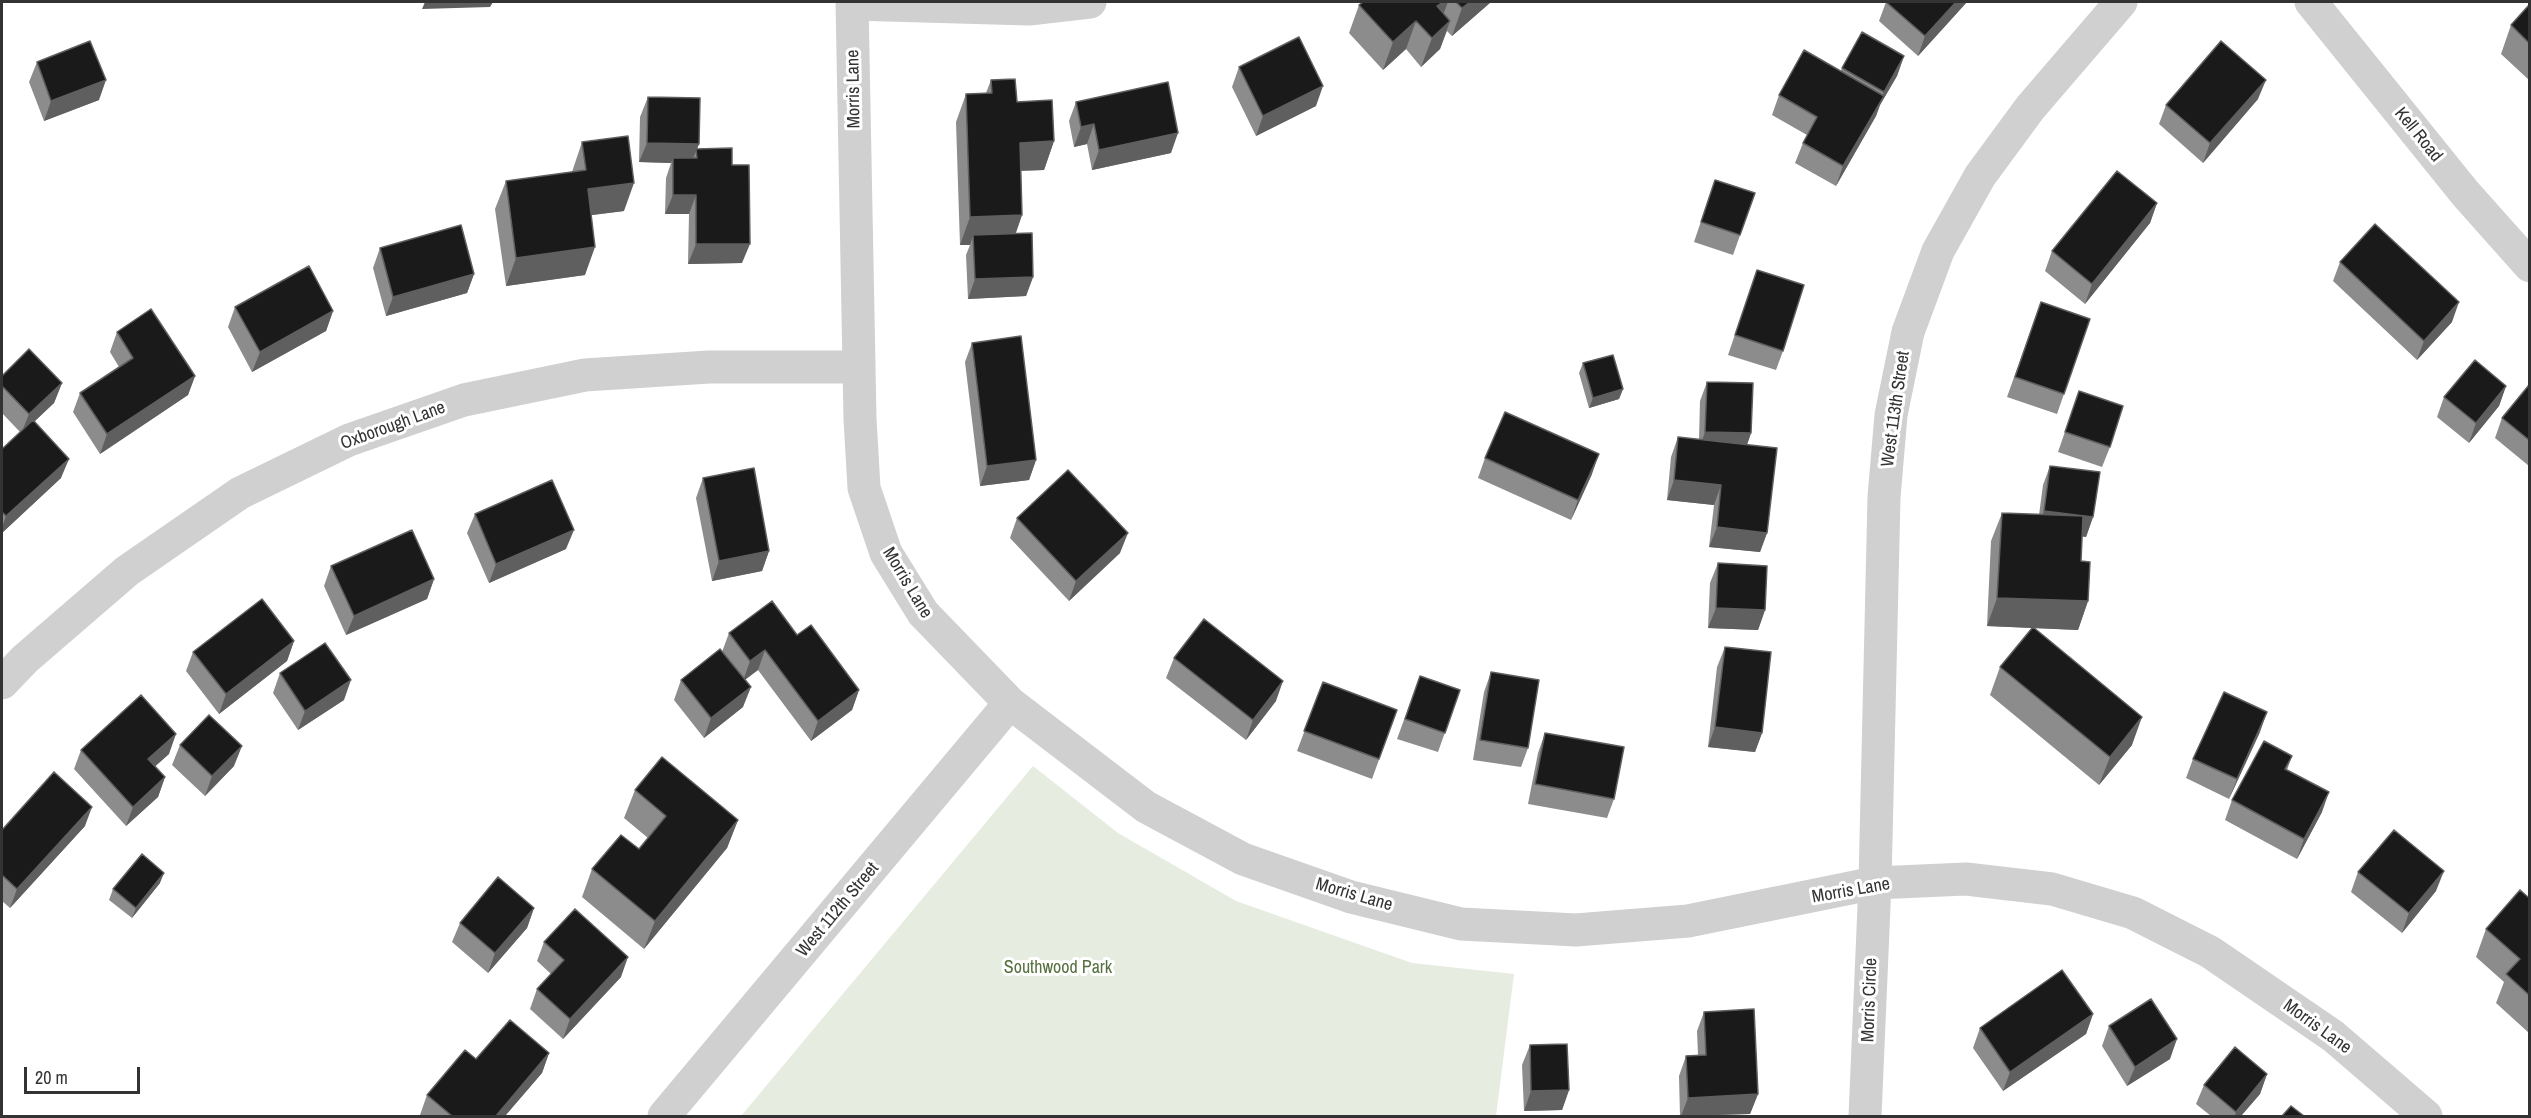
<!DOCTYPE html>
<html>
<head>
<meta charset="utf-8">
<style>
	body { margin:0 }
	#map { position:relative; width:2531px; height:1118px; overflow:hidden; background:#fff; font-family:"Archivo Narrow",sans-serif }
	canvas { display:block }
	.frame { position:absolute; inset:0; border:3px solid #333; pointer-events:none }
	.scale { position:absolute; left:24px; top:1067px; width:116px; height:27px; box-sizing:border-box; border:3px solid #333; border-top:0; padding-left:8px; font-size:18px; line-height:21px; white-space:nowrap; color:#333; -webkit-text-stroke:4px #fff; paint-order:stroke }
</style>
</head>
<body>
<div id="map">
<canvas width="2531" height="1118"></canvas>
<div class="frame"></div>
<div class="scale">20 m</div>
</div>
<script>
const ctx = document.querySelector('canvas').getContext('2d');
ctx.lineJoin = 'round';
function paint(path, color) { ctx.fillStyle = color; ctx.fill(path, 'evenodd'); }
const toPath = rows => new Path2D(rows.map(r => 'M' + r).join(''));
function trace(path, color, width, dash) { ctx.strokeStyle = color; ctx.lineWidth = width; ctx.lineCap = dash ? 'butt' : 'round'; ctx.setLineDash(dash || []); ctx.stroke(path); }
function label(font, color, halo, rows, align = 'center') {
  ctx.font = font + ' "Archivo Narrow",sans-serif'; ctx.lineWidth = 6; ctx.setLineDash([]); ctx.textBaseline = 'middle'; ctx.strokeStyle = halo; ctx.fillStyle = color; for (const [text, x, y, turn = 0] of rows) {
    ctx.save(); ctx.translate(x, y); ctx.rotate((+turn || 0) * Math.PI / 180); ctx.textAlign = isNaN(turn) ? turn : align; if (halo) ctx.strokeText(text, 0, 0); ctx.fillText(text, 0, 0); ctx.restore();
  }
}
paint(toPath([
	[1033,766,1118,833,1236,901,1412,963,1514,974,1496,1116,741,1116]
]), '#e6ecdf');
trace(toPath([
	[852,2,860,419,864,488,886,553,923,613,1010,703,1146,807,1243,859,1351,897,1461,924,1576,930,1688,921,1875,883,1966,879,2052,889,2133,913,2210,952,2333,1036,2426,1116],
	[2311,2,2465,193,2530,266],
	[852,4,1029,9,1090,2],
	[2,683,25,659,127,571,240,493,349,440,464,400,585,375,709,367,859,367],
	[664,1116,1010,703],
	[1865,1116,1875,883,1884,497,1891,415,1908,332,1938,251,1980,176,2030,108,2121,2]
]), '#d0d0d0', 33);
paint(toPath([
	[1363,2,1491,2,1452,36,1447,31,1440,49,1421,67,1406,49,1383,70,1349,33,1359,5],
	[1886,2,1967,2,1918,56,1879,21],
	[2529,5,2529,80,2501,54,2511,25],
	[1904,56,1897,76,1880,105,1876,116,1836,186,1795,163,1803,143,1807,135,1772,115,1779,95,1841,71,1842,68],
	[37,62,99,100,44,121,29,82],
	[1239,67,1316,106,1256,136,1232,87],
	[991,80,1017,102,1054,141,1044,170,1021,171,1022,215,1016,233,1033,277,1026,296,968,299,966,255,970,245,960,245,956,122,966,94,986,93],
	[648,97,699,144,697,149,732,165,742,263,688,264,689,214,665,214,666,178,671,163,639,162,640,117],
	[2258,99,2203,163,2159,124,2166,105],
	[1076,102,1171,153,1092,170,1087,144,1074,147,1069,121],
	[582,142,624,211,591,215,585,275,506,286,495,209,506,181,572,172],
	[1715,180,1755,193,1733,255,1694,242],
	[2157,203,2150,223,2085,304,2045,271,2052,251],
	[380,248,474,274,467,293,386,316,373,268],
	[2340,262,2452,322,2417,360,2333,281],
	[1757,270,1783,351,1776,370,1728,355],
	[2041,302,2090,319,2057,414,2007,397],
	[235,307,333,311,326,331,252,372,228,327],
	[117,332,195,376,188,395,100,454,73,412,80,393,119,367,110,352],
	[972,343,1036,460,1029,480,980,486,965,362],
	[1583,363,1623,389,1619,399,1589,408,1579,373],
	[2,376,62,383,54,403,35,421,61,478,2,533,2,449,20,432,2,413],
	[1707,382,1751,433,1747,445,1767,533,1760,552,1709,547,1714,505,1667,500,1671,457,1678,437,1699,440,1700,401],
	[2529,385,2529,466,2495,438,2502,418],
	[2506,386,2499,406,2469,443,2437,417,2444,397],
	[2079,391,2110,447,2102,467,2058,452],
	[1485,458,1592,474,1571,520,1478,478],
	[2050,466,2093,517,2086,537,2082,536,2081,561,2088,601,2078,630,2034,628,2132,745,2099,785,1990,695,2000,667,2033,628,1987,626,1991,541,2002,513,2039,515,2043,485],
	[703,478,769,551,762,571,712,581,696,498],
	[475,514,566,549,489,583,467,533],
	[1017,518,1120,553,1069,601,1010,538],
	[1718,563,1765,610,1758,630,1708,628,1710,583],
	[331,566,434,579,427,599,346,635,324,586],
	[729,633,797,635,859,690,852,710,811,741,758,670,745,680,743,707,704,738,674,700,681,680,722,652],
	[294,641,287,661,219,714,186,671,193,652],
	[1725,647,1762,733,1755,752,1708,747,1717,667],
	[1174,658,1276,701,1246,740,1166,678],
	[1491,672,1528,748,1521,767,1473,760,1484,692],
	[280,673,344,700,298,730,273,693],
	[1420,676,1460,690,1438,752,1397,739],
	[1323,682,1397,710,1372,779,1297,751],
	[2260,732,2229,799,2186,778,2193,759],
	[1545,733,1614,799,1607,818,1528,804,1538,753],
	[180,745,234,766,205,796,172,765],
	[81,750,169,754,155,766,165,777,158,797,126,826,74,769],
	[2292,756,2287,770,2322,812,2297,859,2225,820,2232,800],
	[635,790,738,820,727,848,644,949,582,897,592,869,639,849,648,838,624,818],
	[85,826,10,908,2,901,2,830],
	[2358,872,2436,891,2402,933,2351,892],
	[160,883,132,918,109,900,113,889],
	[2529,898,2529,1033,2496,1003,2504,982,2476,957,2486,929],
	[534,908,527,928,488,973,452,942,460,923],
	[544,942,621,977,563,1039,530,1009,537,989,551,974,537,961],
	[1704,1012,1758,1094,1750,1114,1680,1116,1679,1076,1686,1056,1698,1055,1697,1031],
	[2093,1014,2086,1034,2003,1091,1973,1048,1980,1028],
	[2109,1026,2170,1059,2127,1086,2102,1046],
	[1530,1045,1569,1090,1562,1110,1524,1111,1522,1065],
	[549,1053,542,1073,505,1116,422,1116,420,1115,427,1095,476,1059],
	[2267,1074,2260,1094,2241,1116,2211,1116,2196,1104,2204,1085]
]), '#8c8c8c');
paint(toPath([
	[425,2,493,2,490,7,422,9],
	[1443,2,1448,2,1440,23,1427,35,1437,6],
	[1470,2,1491,2,1452,36,1462,8],
	[1956,2,1967,2,1918,56,1925,36],
	[1416,21,1406,49,1383,70,1393,42],
	[1450,21,1440,49,1421,67,1432,38],
	[1904,56,1897,76,1880,105,1876,116,1836,186,1843,166,1881,101,1884,92],
	[106,80,99,100,44,121,51,101],
	[2266,80,2258,99,2203,163,2210,143],
	[1323,86,1316,106,1256,136,1263,116],
	[1094,124,1087,144,1074,147,1081,127],
	[1178,133,1171,153,1092,170,1099,150],
	[1054,141,1044,170,1009,171,1020,143],
	[647,143,699,144,691,163,673,158,671,163,639,162],
	[634,183,624,211,577,217,588,189],
	[673,195,696,195,689,214,665,214],
	[2157,203,2150,223,2085,304,2092,284],
	[1022,215,1012,243,973,235,970,245,960,245,970,217],
	[696,244,750,244,742,263,688,264],
	[595,247,585,275,506,286,516,258],
	[474,274,467,293,386,316,393,297],
	[1033,277,1026,296,968,299,975,279],
	[2459,302,2452,322,2417,360,2424,341],
	[333,311,326,331,252,372,260,352],
	[195,376,188,395,100,454,107,434],
	[62,383,54,403,21,434,29,414],
	[2506,386,2499,406,2469,443,2476,423],
	[1623,389,1619,399,1589,408,1593,398],
	[1705,432,1751,433,1744,453,1698,452],
	[1599,454,1592,474,1571,520,1578,500],
	[69,459,61,478,2,533,2,527,6,516],
	[1036,460,1029,480,980,486,987,466],
	[1674,480,1721,485,1714,505,1667,500],
	[2044,511,2093,517,2086,537,2037,530],
	[1717,527,1767,533,1760,552,1709,547],
	[574,530,566,549,489,583,496,564],
	[1128,533,1120,553,1069,601,1076,581],
	[769,551,762,571,712,581,719,561],
	[434,579,427,599,346,635,354,616],
	[1997,598,2088,601,2078,630,1987,626],
	[1716,608,1765,610,1758,630,1708,628],
	[294,641,287,661,219,714,226,694],
	[765,650,758,670,743,681,750,661],
	[351,680,344,700,298,730,305,711],
	[1283,681,1276,701,1246,740,1253,720],
	[751,687,743,707,704,738,711,718],
	[859,690,852,710,811,741,818,721],
	[2267,712,2260,732,2229,799,2237,779],
	[2142,717,2132,745,2099,785,2110,757],
	[1715,727,1762,733,1755,752,1708,747],
	[176,734,169,754,141,779,148,759],
	[242,746,234,766,205,796,212,776],
	[165,777,158,797,126,826,133,807],
	[2329,792,2322,812,2297,859,2304,839],
	[92,807,85,826,10,908,17,889],
	[738,820,727,848,644,949,655,921],
	[2444,871,2436,891,2402,933,2409,913],
	[164,873,160,883,132,918,136,908],
	[534,908,527,928,488,973,495,953],
	[628,957,621,977,563,1039,570,1019],
	[2093,1014,2086,1034,2003,1091,2010,1072],
	[2177,1039,2170,1059,2127,1086,2135,1067],
	[549,1053,542,1073,505,1116,496,1116],
	[2267,1074,2260,1094,2241,1116,2235,1116,2236,1112],
	[1569,1090,1562,1110,1524,1111,1531,1091],
	[1758,1094,1750,1114,1681,1116,1688,1098]
]), '#5f5f5f');
const building = toPath([
	[1363,2,1443,2,1437,6,1450,21,1432,38,1416,21,1393,42,1359,5,1363,2],
	[1456,2,1470,2,1462,8,1456,2],
	[1886,2,1956,2,1925,36,1886,2],
	[2529,5,2529,43,2511,25,2529,5],
	[1862,32,1904,56,1884,92,1842,68,1862,32],
	[1299,37,1323,86,1263,116,1239,67,1299,37],
	[90,41,106,80,51,101,37,62,90,41],
	[2221,41,2266,80,2210,143,2166,105,2221,41],
	[1804,50,1884,96,1843,166,1803,143,1817,117,1779,95,1804,50],
	[1015,79,1017,102,1052,100,1054,141,1020,143,1022,215,970,217,966,94,992,93,991,80,1015,79],
	[1168,82,1178,133,1099,150,1094,124,1081,127,1076,102,1168,82],
	[648,97,700,98,699,144,647,143,648,97],
	[628,136,634,183,588,189,595,247,516,258,506,181,586,170,582,142,628,136],
	[732,148,732,165,749,165,750,244,696,244,696,195,673,195,673,158,697,158,696,149,732,148],
	[2117,171,2157,203,2092,284,2052,251,2117,171],
	[1715,180,1755,193,1740,235,1701,222,1715,180],
	[2375,224,2459,302,2424,341,2340,262,2375,224],
	[461,225,474,274,393,297,380,248,461,225],
	[1032,233,1033,277,975,279,973,235,1032,233],
	[309,266,333,311,260,352,235,307,309,266],
	[1757,270,1804,285,1783,351,1735,335,1757,270],
	[2041,302,2090,319,2064,394,2015,377,2041,302],
	[151,309,195,376,107,434,80,393,133,358,117,332,151,309],
	[1021,336,1036,460,987,466,972,343,1021,336],
	[29,349,62,383,29,414,2,386,2,376,29,349],
	[1613,355,1623,389,1593,398,1583,363,1613,355],
	[2475,360,2506,386,2476,423,2444,397,2475,360],
	[1707,382,1753,383,1751,433,1705,432,1707,382],
	[2529,385,2529,440,2502,418,2529,385],
	[2079,391,2123,406,2110,447,2065,432,2079,391],
	[1505,412,1599,454,1578,500,1485,458,1505,412],
	[33,420,69,459,6,516,2,512,2,449,33,420],
	[1678,437,1777,448,1767,533,1717,527,1721,485,1674,480,1678,437],
	[2050,466,2100,472,2093,517,2044,511,2050,466],
	[754,468,769,551,719,561,703,478,754,468],
	[1068,470,1128,533,1076,581,1017,518,1068,470],
	[552,480,574,530,496,564,475,514,552,480],
	[2002,513,2083,516,2081,561,2090,562,2088,601,1997,598,2002,513],
	[412,530,434,579,354,616,331,566,412,530],
	[1718,563,1767,566,1765,610,1716,608,1718,563],
	[262,599,294,641,226,694,193,652,262,599],
	[772,601,797,635,811,625,859,690,818,721,765,650,750,661,729,633,772,601],
	[1204,619,1283,681,1253,720,1174,658,1204,619],
	[2033,627,2142,717,2110,757,2000,667,2033,627],
	[325,643,351,680,305,711,280,673,325,643],
	[1725,647,1771,652,1762,733,1715,727,1725,647],
	[720,649,751,687,711,718,681,680,720,649],
	[1491,672,1539,680,1528,748,1480,740,1491,672],
	[1420,676,1460,690,1445,733,1405,719,1420,676],
	[1323,682,1397,710,1379,759,1304,731,1323,682],
	[2224,692,2267,712,2237,779,2193,759,2224,692],
	[141,695,176,734,148,759,165,777,133,807,81,750,141,695],
	[209,715,242,746,212,776,180,745,209,715],
	[1545,733,1624,747,1614,799,1535,784,1545,733],
	[2264,741,2292,756,2285,769,2329,792,2304,839,2232,800,2264,741],
	[662,757,738,820,655,921,592,869,621,835,639,849,666,816,635,790,662,757],
	[54,772,92,807,17,889,2,875,2,830,54,772],
	[2394,830,2444,871,2409,913,2358,872,2394,830],
	[142,854,164,873,136,908,113,889,142,854],
	[498,877,534,908,495,953,460,923,498,877],
	[2520,890,2529,898,2529,995,2506,974,2520,959,2486,929,2520,890],
	[575,909,628,957,570,1019,537,989,564,960,544,942,575,909],
	[2062,970,2093,1014,2010,1072,1980,1028,2062,970],
	[2151,999,2177,1039,2135,1067,2109,1026,2151,999],
	[1754,1009,1758,1094,1688,1098,1686,1056,1706,1055,1704,1012,1754,1009],
	[510,1020,549,1053,496,1116,452,1116,427,1095,465,1050,476,1059,510,1020],
	[1567,1044,1569,1090,1531,1091,1530,1045,1567,1044],
	[2235,1047,2267,1074,2236,1112,2204,1085,2235,1047],
	[2291,1106,2304,1116,2282,1116,2291,1106]
]);
paint(building, '#1a1a1a');
trace(building, '#5f5f5f', 1.5);
label('18px', '#333', '#fff', [
	["Morris Lane",854,89,-91],
	["Kell Road",2418,135,51],
	["West 113th Street",1896,409,-82],
	["Oxborough Lane",393,426,-20],
	["Morris Lane",907,583,59],
	["Morris Lane",1851,891,-10],
	["Morris Lane",1354,895,16],
	["West 112th Street",838,910,-50],
	["Morris Circle",1870,1000,-88],
	["Morris Lane",2317,1027,36]
]);
label('18px', '#56703f', '#fff', [
	["Southwood Park",1058,968]
]);
</script>
</body>
</html>
